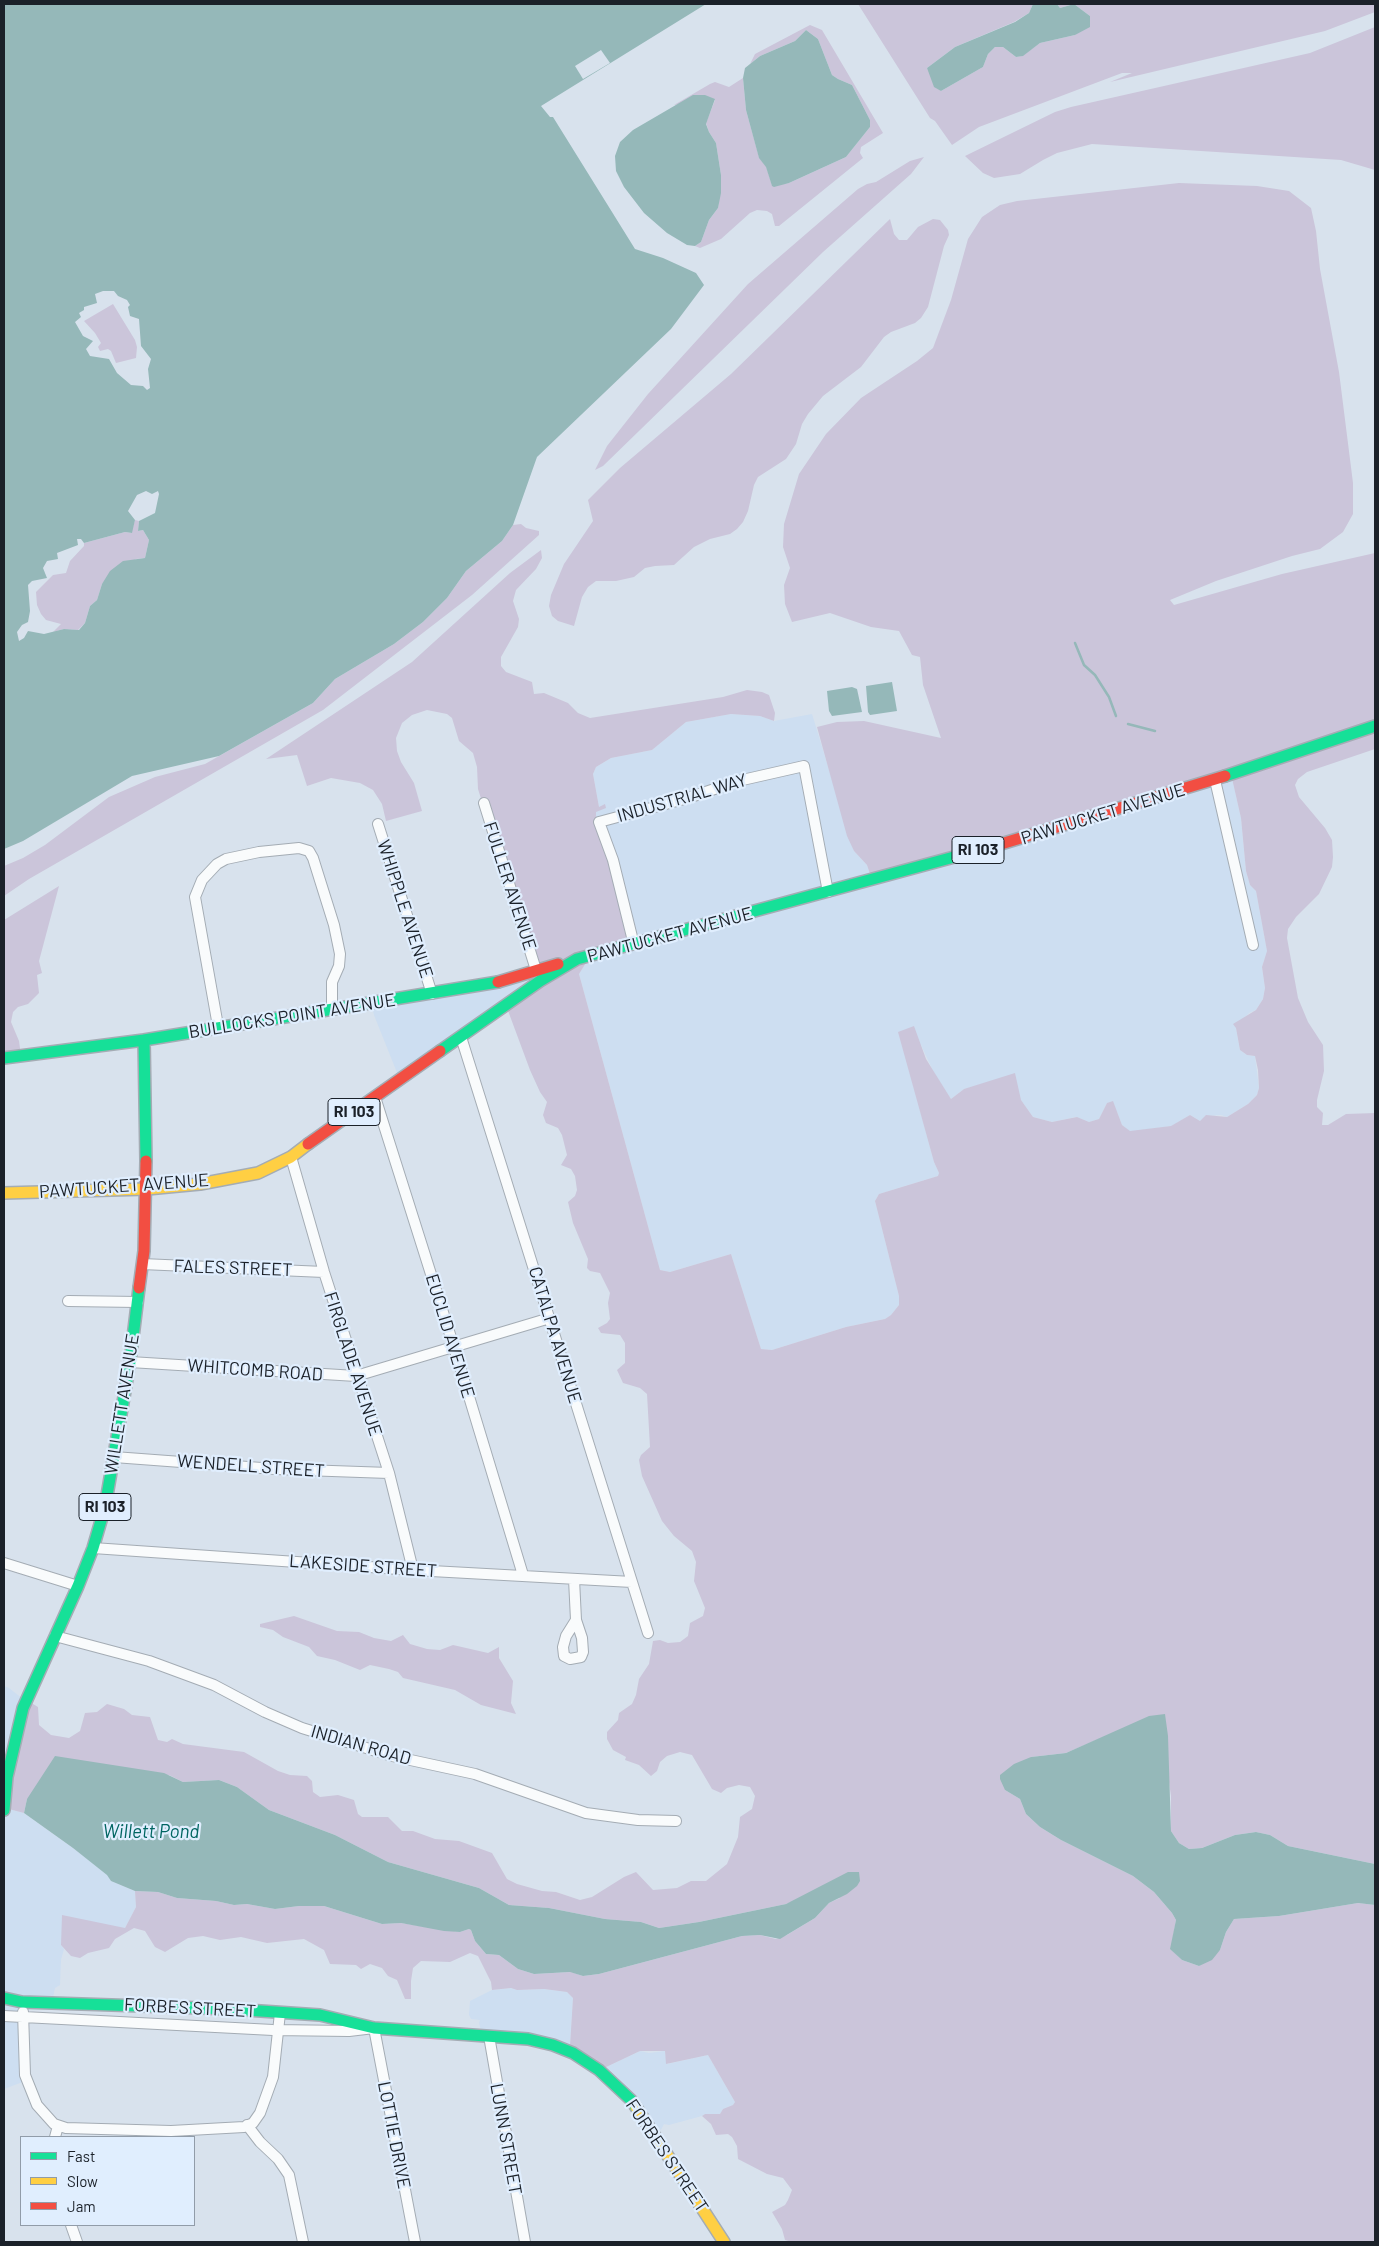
<!DOCTYPE html>
<html>
<head>
<meta charset="utf-8">
<style>
	body { margin:0 }
	#map { position:relative; width:1379px; height:2246px; overflow:hidden; background:#d8e2ed; font-family:Barlow,sans-serif }
	canvas { display:block }
	.frame { position:absolute; inset:0; border:5px solid #1b2129; pointer-events:none }
	.legend { position:absolute; left:20px; top:2136px; width:175px; height:90px; box-sizing:border-box; background:#e0eefe; border:1px solid #919ca9; margin:0; padding:6px 9px; list-style:none; font-size:15px; color:#1b2129 }
	.legend li { display:flex; align-items:center; gap:10px; height:25px }
	.legend b { width:25px; border:1px solid #919ca9 }
</style>
</head>
<body>
<div id="map">
<canvas width="1379" height="2246"></canvas>
<div class="frame"></div>
<ul class="legend">
<li><b style="height:6px;background:#16e098"></b>Fast</li>
<li><b style="height:6px;background:#ffcf43"></b>Slow</li>
<li><b style="height:6px;background:#f24e42"></b>Jam</li>
</ul>
</div>
<script>
const ctx = document.querySelector('canvas').getContext('2d');
ctx.lineJoin = 'round';
function paint(path, color) { ctx.fillStyle = color; ctx.fill(path, 'evenodd'); }
const toPath = rows => new Path2D(rows.map(r => 'M' + r).join(''));
function trace(path, color, width, dash) { ctx.strokeStyle = color; ctx.lineWidth = width; ctx.lineCap = dash ? 'butt' : 'round'; ctx.setLineDash(dash || []); ctx.stroke(path); }
function label(font, color, halo, rows, align = 'center') {
  ctx.font = font + ' Barlow,sans-serif'; ctx.lineWidth = 4.5; ctx.setLineDash([]); ctx.textBaseline = 'middle'; ctx.strokeStyle = halo; ctx.fillStyle = color; for (const [text, x, y, turn = 0] of rows) {
    ctx.save(); ctx.translate(x, y); ctx.rotate((+turn || 0) * Math.PI / 180); ctx.textAlign = isNaN(turn) ? turn : align; if (halo) ctx.strokeText(text, 0, 0); ctx.fillText(text, 0, 0); ctx.restore();
  }
}
paint(toPath([
	[731,714,760,716,774,721,812,714,854,851,867,865,870,874,1231,773,1241,818,1246,871,1250,885,1256,891,1267,951,1262,967,1265,988,1263,999,1256,1010,1249,1013,1236,1028,1240,1050,1247,1055,1255,1056,1259,1088,1257,1095,1248,1104,1227,1117,1221,1115,1209,1116,1200,1121,1190,1115,1172,1126,1130,1132,1122,1125,1117,1112,1107,1103,1099,1119,1089,1122,1076,1117,1052,1122,1033,1117,1021,1100,974,1087,964,1089,951,1099,935,1075,921,1045,899,1032,934,1162,939,1173,938,1176,879,1194,875,1201,899,1296,899,1305,891,1315,885,1319,846,1327,772,1350,761,1349,731,1254,670,1272,660,1270,579,974,589,958,596,812,599,807,593,774,596,767,611,758,652,750,686,722],
	[541,971,400,1080,374,1015,371,1002],
	[4,1686,9,1688,23,1699,5,1808,24,1813,73,1848,108,1875,111,1881,135,1891,136,1907,125,1928,61,1945,64,1949,61,1960,60,1985,55,1988,52,2002,24,2001,28,2080,4,2089],
	[511,1988,517,1990,544,1989,567,1992,573,1998,570,2046,482,2035,479,2023,480,2020,471,2019,469,2015,470,2001,492,1990],
	[640,2051,649,2053,665,2051,667,2064,708,2055,735,2102,733,2105,723,2109,720,2114,705,2114,702,2116,669,2125,664,2124,661,2130,658,2129,602,2069]
]), '#cddef1');
paint(toPath([
	[858,4,1033,4,1029,13,1014,22,955,47,927,68,941,91,983,67,988,54,995,47,1003,47,1016,57,1022,56,1040,43,1075,35,1090,16,1074,4,1060,8,1057,4,1286,4,1297,5,1375,4,1375,12,1325,31,1110,82,1132,73,1122,73,979,127,952,145,935,121,930,118],
	[810,25,822,30,883,133,861,147,860,153,863,158,779,226,775,226,772,214,767,211,757,210,750,213,721,239,700,248,695,246,701,242,709,220,718,208,721,175,716,143,709,132,706,123,715,100,674,105,710,84,715,82,729,87,743,78,746,110,759,157,766,166,772,185,789,183,846,157,870,127,870,120,852,85,838,79,832,75,818,39,806,30,795,41,760,56,750,64,755,54],
	[1375,27,1375,170,1341,160,1092,144,1057,153,1043,160,1020,174,994,178,983,173,965,156,1055,112,1071,107,1310,53],
	[924,157,911,174,823,252,603,466,595,470,607,446,648,394,748,284,858,189,867,184,876,182,910,161],
	[1179,183,1257,186,1289,191,1311,208,1316,231,1320,269,1339,372,1353,483,1353,514,1343,532,1320,549,1292,556,1216,581,1170,600,1174,605,1282,574,1375,553,1375,749,1307,772,1298,779,1295,785,1299,797,1325,828,1332,840,1333,857,1332,867,1319,894,1296,917,1288,929,1287,938,1298,998,1308,1022,1323,1045,1324,1071,1317,1100,1317,1107,1323,1113,1322,1125,1328,1125,1346,1114,1375,1113,1375,1864,1288,1846,1270,1835,1256,1832,1235,1835,1202,1848,1189,1849,1179,1843,1171,1831,1171,1796,1168,1775,1113,1733,1066,1753,1031,1757,1005,1790,1020,1799,1026,1814,1040,1827,1061,1840,1133,1876,1154,1892,1172,1913,1176,1920,1171,1949,1182,1960,1199,1966,1220,1950,1226,1932,1234,1919,1279,1916,1358,1903,1375,1905,1375,2242,792,2242,785,2240,782,2229,772,2212,785,2205,788,2200,792,2190,783,2178,767,2174,738,2159,737,2146,732,2137,728,2134,716,2135,711,2124,702,2116,705,2114,720,2114,723,2109,733,2105,735,2102,708,2055,666,2064,665,2051,640,2051,602,2069,570,2046,573,1998,567,1992,544,1989,517,1990,511,1988,492,1990,491,1982,478,1956,470,1953,450,1962,421,1961,413,1968,411,1981,411,1999,405,1999,397,1980,388,1976,382,1968,370,1964,361,1969,356,1965,330,1964,324,1950,304,1939,267,1943,241,1937,220,1940,203,1936,188,1938,165,1952,155,1947,145,1931,134,1928,115,1939,109,1948,88,1953,80,1958,71,1956,61,1945,62,1915,125,1928,136,1907,135,1891,158,1892,177,1898,216,1901,234,1905,247,1904,275,1909,299,1906,324,1906,382,1924,401,1923,460,1932,469,1929,471,1930,475,1941,486,1954,499,1955,518,1969,534,1974,571,1972,583,1976,599,1974,742,1936,760,1935,776,1939,787,1935,815,1918,829,1903,840,1898,796,1900,786,1904,699,1922,659,1928,641,1922,605,1919,549,1908,509,1905,479,1888,388,1862,335,1835,269,1810,237,1787,219,1780,183,1782,169,1775,27,1799,24,1813,5,1808,28,1701,38,1707,39,1725,51,1735,69,1738,80,1731,85,1713,97,1712,107,1704,124,1709,132,1715,150,1717,158,1740,167,1742,172,1739,183,1744,244,1752,278,1771,290,1775,307,1776,312,1781,313,1792,320,1797,338,1795,354,1800,358,1814,362,1817,388,1817,402,1831,413,1831,435,1839,459,1841,492,1853,507,1879,517,1884,542,1891,556,1892,580,1900,592,1897,624,1877,636,1872,653,1890,677,1888,691,1881,706,1881,727,1864,738,1837,740,1817,752,1809,755,1796,750,1787,739,1785,727,1788,721,1793,712,1789,692,1755,680,1752,667,1756,660,1762,657,1771,651,1776,639,1765,625,1760,626,1757,613,1750,607,1739,607,1732,618,1720,619,1713,632,1704,636,1695,639,1679,649,1664,653,1641,660,1640,668,1643,680,1642,688,1636,690,1623,703,1616,705,1608,694,1581,696,1562,692,1551,674,1536,662,1521,642,1476,639,1460,641,1455,650,1447,647,1394,640,1388,623,1383,617,1370,625,1363,625,1343,620,1335,601,1333,598,1328,607,1323,610,1319,608,1303,610,1293,600,1273,590,1271,587,1268,588,1259,573,1223,568,1202,575,1196,577,1190,575,1176,571,1169,561,1165,567,1155,562,1135,558,1128,546,1123,543,1115,547,1102,540,1092,530,1070,507,1008,542,970,509,887,478,789,477,767,473,753,459,741,452,718,447,714,427,710,412,715,402,723,396,738,397,751,401,762,414,783,422,811,386,821,382,804,373,790,360,783,331,778,307,786,297,755,266,759,412,662,510,573,541,550,542,558,536,569,516,590,513,601,519,619,518,627,501,657,501,666,506,672,532,682,534,694,544,693,568,703,578,713,590,718,723,697,747,690,762,692,769,695,775,713,774,721,760,716,731,714,686,722,652,750,611,758,596,767,593,774,599,807,605,804,606,808,596,812,596,819,635,944,589,958,579,974,660,1270,670,1272,731,1254,761,1349,772,1350,846,1327,885,1319,891,1315,899,1305,899,1296,875,1201,879,1194,938,1176,939,1173,934,1162,898,1032,914,1026,926,1059,951,1099,964,1089,1015,1073,1021,1100,1033,1117,1052,1122,1077,1117,1089,1122,1099,1119,1107,1103,1113,1101,1122,1125,1130,1131,1171,1126,1190,1115,1200,1121,1206,1115,1227,1117,1248,1104,1257,1095,1259,1088,1258,1070,1255,1056,1247,1055,1240,1050,1236,1028,1233,1024,1256,1010,1263,999,1265,988,1262,967,1267,951,1256,891,1250,885,1246,871,1241,818,1231,774,870,874,867,865,854,851,847,836,817,727,837,722,864,721,941,738,923,685,920,657,912,655,899,631,871,627,830,613,792,622,785,604,784,585,790,568,783,547,784,524,799,474,826,434,861,398,917,361,933,348,951,300,968,239,982,217,1000,205,1017,201],
	[890,219,894,234,899,240,907,240,918,227,933,219,940,220,948,230,949,235,944,246,928,307,921,318,915,323,891,332,884,337,861,367,823,396,808,414,802,424,796,444,786,459,758,477,754,485,748,511,743,522,737,529,730,534,710,539,694,547,674,565,655,566,645,568,634,577,616,581,596,581,588,587,582,597,574,626,558,621,552,616,549,606,551,595,564,564,593,521,588,500,620,468,731,374],
	[113,304,135,340,137,347,136,358,116,363,111,351,108,349,100,351,98,347,101,343,95,333,84,321],
	[135,520,139,521,138,531,143,530,149,540,145,558,136,559,102,584,97,600,90,606,85,623,78,630,64,629,53,632,61,624,46,620,41,614,37,605,36,592,53,575,66,573,70,561,84,546,84,543,125,532,131,533],
	[521,524,526,528,539,531,539,535,472,595,323,710,29,879,4,896,4,866,23,858,45,845,109,797,155,777,205,764,313,703,335,679,394,644,423,622,447,598,466,571,502,541,513,525],
	[59,886,39,961,42,973,37,975,39,993,28,1004,18,1007,13,1012,11,1022,19,1041,21,1056,4,1058,4,920],
	[294,1616,337,1631,359,1632,374,1638,391,1641,403,1635,410,1644,427,1649,440,1650,453,1645,488,1653,499,1647,499,1658,513,1681,511,1703,516,1714,481,1705,455,1690,403,1678,398,1672,389,1669,370,1665,360,1670,335,1660,317,1656,309,1647,283,1637,273,1630,260,1627,260,1624]
]), '#cbc5da');
paint(toPath([
	[4,4,706,4,541,106,550,117,553,117,635,249,663,258,696,273,704,285,671,329,537,457,513,525,502,541,466,571,447,598,423,622,394,644,335,679,313,703,219,756,132,776,23,841,4,849],
	[103,291,114,291,118,296,127,300,130,305,128,307,130,316,139,319,141,346,151,359,148,369,150,388,147,390,143,386,131,385,117,373,109,359,90,356,86,349,93,341,83,336,75,322,81,317,79,313,84,310,84,307,97,303,95,294],
	[146,491,152,494,158,491,159,494,155,513,139,521,138,531,143,530,149,540,145,558,123,561,110,571,102,584,97,600,90,606,85,623,79,630,64,629,44,634,28,631,24,638,19,641,17,632,22,625,28,622,30,611,28,585,32,581,47,578,43,568,47,561,58,559,57,553,78,545,77,539,81,539,84,543,125,532,132,533,135,520,128,511,137,495],
	[1033,4,1057,4,1060,8,1074,4,1090,16,1090,27,1075,35,1040,43,1023,56,1016,57,1003,47,995,47,988,54,983,67,941,91,934,87,927,68,955,47,1015,22,1029,13],
	[806,30,818,39,832,75,838,79,852,85,870,120,870,127,846,157,789,183,774,187,772,186,766,167,759,158,746,110,743,78,745,68,760,56,795,41],
	[693,95,705,95,715,99,706,124,709,132,716,143,721,175,721,193,718,208,709,220,701,242,695,246,687,245,667,233,644,213,624,187,616,171,615,156,620,142,633,130],
	[892,682,897,711,870,715,868,712,866,686],
	[852,687,857,689,862,712,832,716,829,711,827,691],
	[1165,1714,1168,1736,1171,1831,1179,1843,1189,1849,1202,1848,1235,1835,1256,1832,1270,1835,1288,1846,1375,1864,1375,1905,1358,1903,1279,1916,1234,1919,1226,1932,1220,1950,1212,1960,1199,1966,1182,1960,1170,1949,1176,1920,1172,1913,1154,1892,1133,1876,1061,1840,1040,1827,1026,1814,1020,1799,1005,1790,1000,1779,1000,1775,1014,1764,1031,1757,1066,1753,1149,1716],
	[55,1756,164,1773,183,1782,219,1780,237,1787,269,1810,335,1835,388,1862,479,1888,509,1905,549,1908,605,1919,641,1922,659,1928,699,1922,786,1904,848,1872,859,1872,860,1881,857,1886,847,1894,829,1903,815,1918,780,1939,760,1935,742,1936,599,1974,583,1976,570,1972,534,1974,518,1969,499,1955,486,1954,475,1941,471,1930,469,1929,460,1932,444,1931,401,1923,382,1924,324,1906,299,1906,275,1909,247,1904,234,1905,216,1901,177,1898,158,1892,135,1891,111,1881,107,1875,73,1848,24,1813,27,1799]
]), '#95b8b9');
paint(toPath([
	[601,50,610,63,583,79,575,66]
]), '#d8e2ed');
trace(toPath([
	[1075,643,1084,665,1095,675,1109,697,1116,716],
	[1128,724,1155,731]
]), '#95b8b9', 2.5);
const street = toPath([
	[1215,780,1253,945],
	[484,803,536,970],
	[378,824,432,994],
	[634,945,613,860,599,822,688,798,738,781,804,766,828,892],
	[218,1026,195,897,202,880,217,864,226,859,259,852,299,848,309,851,313,858,334,925,340,954,339,966,332,982,332,1008],
	[461,1037,648,1633],
	[375,1097,454,1347,523,1575],
	[291,1157,324,1272,389,1473,413,1570],
	[142,1264,324,1272],
	[68,1301,138,1302],
	[130,1362,356,1376,550,1318],
	[114,1457,275,1469,389,1473],
	[93,1548,413,1570,632,1582],
	[4,1563,78,1586],
	[574,1579,576,1620],
	[576,1620,582,1638,583,1652,581,1657,570,1659,564,1656,563,1647,566,1636,576,1620],
	[55,1636,149,1661,214,1685,265,1712,302,1728,392,1756,475,1774,586,1813,638,1820,676,1821],
	[23,2012,25,2075,37,2105,54,2124,66,2128,171,2131,244,2127,253,2123,260,2113,273,2077,280,2013],
	[4,2016,273,2030,349,2031,374,2028,415,2242],
	[489,2036,525,2242],
	[247,2125,260,2142,278,2159,289,2175,303,2242],
	[55,2137,58,2126],
	[71,2225,77,2242]
]);
const fast = toPath([
	[1225,776,1375,726],
	[440,1051,540,981,577,959,991,847],
	[4,1058,144,1040],
	[146,1161,144,1040,498,982],
	[4,1810,7,1777,23,1708,78,1586,93,1548,105,1507,130,1362,139,1288],
	[4,1998,22,2002,231,2009,320,2015,374,2028,528,2039,553,2045,573,2053,599,2070,631,2100,636,2107]
]);
const slow = toPath([
	[147,1189,200,1184,258,1173,291,1157,308,1144],
	[4,1193,147,1189],
	[636,2107,724,2242]
]);
const jam = toPath([
	[991,847,1225,776],
	[498,982,558,964],
	[308,1144,440,1051],
	[139,1288,144,1251,146,1161]
]);
trace(street, '#a4acb4', 12);
trace(fast, '#a4acb4', 14);
trace(slow, '#a4acb4', 14);
trace(jam, '#a4acb4', 14);
trace(street, '#f9fbfc', 10);
trace(fast, '#16e098', 11);
trace(slow, '#ffcf43', 11);
trace(jam, '#f24e42', 11);
for (const [x, y, w] of [
	[978,850,52],
	[354,1112,52],
	[105,1507,52]
]) { const box = new Path2D(); box.roundRect(x - w / 2, y - 13.5, w, 27, 4); ctx.fillStyle = '#e0eefe'; ctx.fill(box); trace(box, '#1b2129', 1); }
label('bold 16px', '#1b2129', null, [
	["RI 103",978,850],
	["RI 103",354,1112],
	["RI 103",105,1507]
]);
label('18px', '#1b2129', '#e0eefe', [
	["INDUSTRIAL WAY",682,798,-16],
	["PAWTUCKET AVENUE",1103,814,-17],
	["FULLER AVENUE",510,886,72],
	["WHIPPLE AVENUE",405,909,72],
	["PAWTUCKET AVENUE",670,935,-15],
	["BULLOCKS POINT AVENUE",292,1016,-9],
	["PAWTUCKET AVENUE",124,1186,-4],
	["FALES STREET",233,1268,2],
	["CATALPA AVENUE",555,1335,73],
	["EUCLID AVENUE",450,1336,73],
	["FIRGLADE AVENUE",353,1364,72],
	["WHITCOMB ROAD",255,1370,4],
	["WILLETT AVENUE",122,1404,-81],
	["WENDELL STREET",251,1466,4],
	["LAKESIDE STREET",363,1566,4],
	["INDIAN ROAD",361,1745,16],
	["FORBES STREET",190,2008,3],
	["LOTTIE DRIVE",394,2135,79],
	["LUNN STREET",506,2139,80],
	["FORBES STREET",667,2156,56]
]);
label('italic 19px', '#006561', '#e0eefe', [
	["Willett Pond",151,1832]
]);
</script>
</body>
</html>
